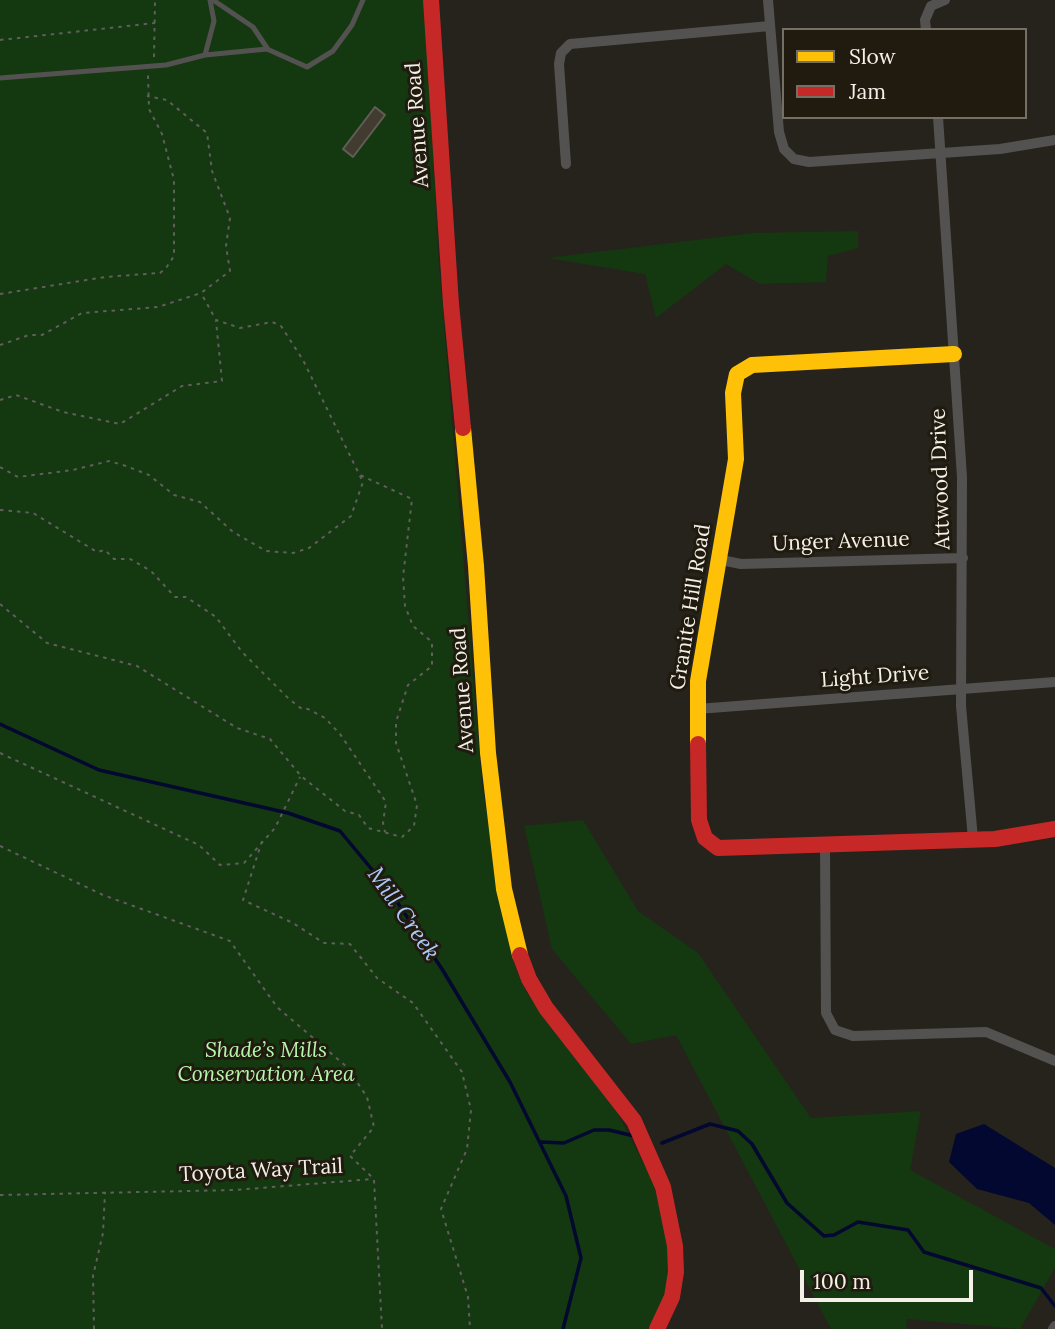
<!DOCTYPE html>
<html>
<head>
<meta charset="utf-8">
<style>
	body { margin:0 }
	#map { position:relative; width:1055px; height:1329px; overflow:hidden; background:#26231c; font-family:Lora,serif }
	canvas { display:block }
	.legend { position:absolute; left:782px; top:28px; width:245px; height:91px; box-sizing:border-box; background:#201a0f; border:2px solid #747066; margin:0; padding:9px 12px; list-style:none; font-size:21px; color:#f3f0e8 }
	.legend li { display:flex; align-items:center; gap:14px; height:35px }
	.legend b { width:35px; border:2px solid #747066 }
	.scale { position:absolute; left:800px; top:1270px; width:173px; height:32px; box-sizing:border-box; border:4px solid #f3f0e8; border-top:0; padding-left:9px; font-size:21px; line-height:24px; white-space:nowrap; color:#f3f0e8; -webkit-text-stroke:5px #201a0f; paint-order:stroke }
</style>
</head>
<body>
<div id="map">
<canvas width="1055" height="1329"></canvas>
<ul class="legend">
<li><b style="height:9px;background:#ffc107"></b>Slow</li>
<li><b style="height:9px;background:#c62828"></b>Jam</li>
</ul>
<div class="scale">100 m</div>
</div>
<script>
const ctx = document.querySelector('canvas').getContext('2d');
ctx.lineJoin = 'round';
function paint(path, color) { ctx.fillStyle = color; ctx.fill(path, 'evenodd'); }
const toPath = rows => new Path2D(rows.map(r => 'M' + r).join(''));
function trace(path, color, width, dash) { ctx.strokeStyle = color; ctx.lineWidth = width; ctx.lineCap = dash ? 'butt' : 'round'; ctx.setLineDash(dash || []); ctx.stroke(path); }
function label(font, color, halo, rows, align = 'center') {
  ctx.font = font + ' Lora,serif'; ctx.lineWidth = 6; ctx.setLineDash([]); ctx.textBaseline = 'middle'; ctx.strokeStyle = halo; ctx.fillStyle = color; for (const [text, x, y, turn = 0] of rows) {
    ctx.save(); ctx.translate(x, y); ctx.rotate((+turn || 0) * Math.PI / 180); ctx.textAlign = isNaN(turn) ? turn : align; if (halo) ctx.strokeText(text, 0, 0); ctx.fillText(text, 0, 0); ctx.restore();
  }
}
paint(toPath([
	[0,0,425,0,438,251,482,784,505,923,516,970,527,993,617,1112,652,1180,667,1235,669,1269,665,1295,648,1329,0,1329],
	[858,231,858,248,828,256,826,282,760,284,726,264,656,318,645,274,547,258,753,233],
	[583,820,638,911,698,953,811,1118,921,1111,910,1170,1055,1249,1055,1268,1020,1329,907,1319,906,1329,831,1329,676,1035,631,1044,552,949,524,826]
]), '#143810');
paint(toPath([
	[984,1124,1055,1168,1055,1225,1029,1203,977,1189,949,1162,956,1134]
]), '#030830');
trace(toPath([
	[0,724,99,770,288,813,340,831,389,890,442,969,510,1082,566,1196,581,1258,563,1329],
	[541,1142,564,1143,594,1130,609,1130,634,1136],
	[662,1143,710,1124,738,1131,752,1144,787,1203,824,1236,834,1235,858,1222,908,1230,924,1252,1041,1288,1055,1306]
]), '#030830', 3.5);
const building = toPath([
	[375,107,385,115,353,157,343,149,375,107]
]);
paint(building, '#413c2f');
trace(building, '#615e58', 2);
trace(toPath([
	[0,40,155,23],
	[154,57,155,0],
	[0,294,105,277,160,273,166,268,174,256,174,180,162,134,149,109,148,75],
	[0,345,29,335,42,335,82,313,158,307,201,293,230,271,226,246,230,218,212,171,207,133,167,100,147,96],
	[0,400,16,395,63,412,120,424,182,386,222,381,216,321],
	[0,467,18,477,73,470,109,461,126,466,149,475,174,495,200,502,233,532,266,551,293,553,309,548,351,516,363,482,303,360,281,326,272,322,240,328,216,320,201,293],
	[0,510,33,513,97,552,105,550,114,559,130,559,151,571,175,597,186,597,216,617,242,652,289,699,302,709,308,709,325,718,340,734,386,802,383,823,385,832],
	[0,604,47,643,137,666,237,728,270,739,301,776,345,811,359,815,368,828,402,837,414,826,417,805,396,743,396,722,408,685,432,666,432,642,413,626,405,606,403,577,412,499,360,475],
	[0,753,199,845,220,865,244,863,275,828,300,777],
	[262,841,243,900,293,923,324,943,350,944,377,978,413,1003,462,1072,471,1110,467,1149,441,1209,468,1297,470,1329],
	[0,846,103,895,230,941,277,1007,347,1067,367,1097,374,1127,350,1156,374,1179],
	[374,1180,382,1329],
	[0,1195,235,1190,373,1179],
	[94,1329,93,1276,103,1233,105,1192]
]), '#615e5d', 2, [3.5, 5]);
trace(toPath([
	[213,0,253,27,267,48],
	[205,55,214,21,210,0],
	[0,78,166,65,205,55,267,49,307,67,333,51,352,25,363,0]
]), '#545250', 5);
trace(toPath([
	[768,0,779,132,784,149,794,159,809,162,1000,149,1055,140],
	[926,30,925,20,931,6,945,0],
	[938,117,962,477,961,706,973,839],
	[566,164,559,64,561,53,570,44,770,26],
	[721,560,741,564,963,558],
	[697,709,1055,682],
	[825,846,826,1013,835,1030,853,1036,986,1032,1055,1061],
	[1053,1329,1055,1326]
]), '#545250', 10);
trace(toPath([
	[463,428,476,566,488,753,504,889,520,955],
	[698,744,698,681,736,459,733,393,737,374,752,365,954,354]
]), '#ffc107', 16);
trace(toPath([
	[431,0,451,304,463,428],
	[698,744,699,820,705,838,718,848,995,839,1055,829],
	[520,955,529,979,546,1008,634,1121,663,1187,675,1246,676,1272,672,1297,657,1329]
]), '#c62828', 16);
label('21px', '#f3f0e8', '#201a0f', [
	["Avenue Road",418,125,-94],
	["Attwood Drive",941,479,-92],
	["Unger Avenue",841,542,-2],
	["Granite Hill Road",691,607,-81],
	["Light Drive",875,677,-4],
	["Avenue Road",463,690,-94],
	["Toyota Way Trail",261,1171,-3]
]);
label('italic 21px', '#b4f8ac', '#201a0f', [
	["Shade’s Mills",266,1051],
	["Conservation Area",266,1075]
]);
label('italic 23px', '#acc9f8', '#201a0f', [
	["Mill Creek",403,914,55]
]);
</script>
</body>
</html>
